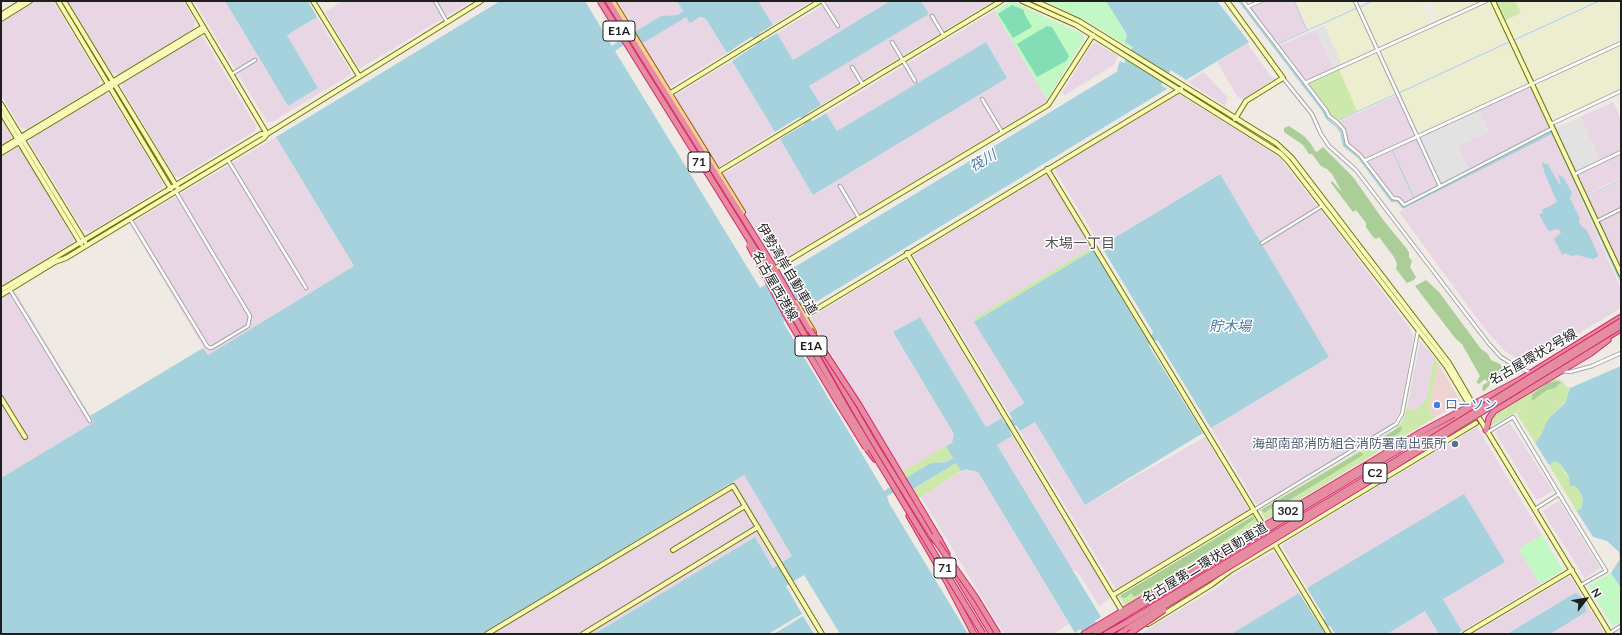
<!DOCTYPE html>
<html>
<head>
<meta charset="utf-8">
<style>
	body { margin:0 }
	#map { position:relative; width:1622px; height:635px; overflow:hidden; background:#efebe4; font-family:Lato,sans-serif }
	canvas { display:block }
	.frame { position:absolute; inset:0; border:2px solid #1e1e1e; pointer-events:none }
	.north { position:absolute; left:1566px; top:579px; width:40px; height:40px; -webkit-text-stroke:3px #fff; paint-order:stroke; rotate:59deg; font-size:11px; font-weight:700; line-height:16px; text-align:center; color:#1e1e1e }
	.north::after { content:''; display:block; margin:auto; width:14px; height:18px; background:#1e1e1e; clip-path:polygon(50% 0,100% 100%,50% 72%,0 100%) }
</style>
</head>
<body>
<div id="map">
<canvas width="1622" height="635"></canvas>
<div class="frame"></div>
<div class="north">N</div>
</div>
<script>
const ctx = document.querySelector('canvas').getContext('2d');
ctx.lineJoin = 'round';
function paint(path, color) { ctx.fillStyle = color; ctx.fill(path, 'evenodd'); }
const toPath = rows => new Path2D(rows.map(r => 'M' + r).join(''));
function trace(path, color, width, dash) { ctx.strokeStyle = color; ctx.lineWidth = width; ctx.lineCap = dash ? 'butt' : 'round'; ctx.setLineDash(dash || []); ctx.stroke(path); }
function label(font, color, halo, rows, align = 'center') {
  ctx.font = font + ' Lato,"Noto Sans JP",sans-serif'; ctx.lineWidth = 3; ctx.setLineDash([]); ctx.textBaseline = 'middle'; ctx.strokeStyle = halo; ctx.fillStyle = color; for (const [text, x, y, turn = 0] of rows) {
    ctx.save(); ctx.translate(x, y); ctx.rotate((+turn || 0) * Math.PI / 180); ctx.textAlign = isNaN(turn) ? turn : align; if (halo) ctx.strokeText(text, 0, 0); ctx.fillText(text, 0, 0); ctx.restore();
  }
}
paint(toPath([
	[1438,363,1461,402,1434,418,1429,410]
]), '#efd3d3');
paint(toPath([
	[36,1,53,1,100,79,98,86,27,129,21,128,1,95,1,22],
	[67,1,183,1,195,21,194,22,195,24,192,32,122,75,110,72],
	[194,1,225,1,288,106,318,88,287,35,317,17,351,72,350,75,272,122,267,122],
	[343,1,472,1,361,68,359,68,325,12],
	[618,1,677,1,683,11,677,15,661,16,636,31],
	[758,1,812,1,773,25],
	[830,1,890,1,793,60,777,33],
	[921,1,993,1,821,105,809,86,929,14],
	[1265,1,1293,1,1307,30,1277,44,1250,9],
	[994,11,1047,99,1046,102,778,263,776,263,724,178,724,174,780,139,813,195,1007,78,986,42,837,131,826,113],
	[686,16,706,19,727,53,671,86,669,86,664,77,660,76,640,42,645,42],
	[1315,30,1334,69,1307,81,1278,46],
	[198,36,203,37,256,126,255,131,180,177,174,176,122,88,123,81],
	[1096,43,1118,56,1114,65,1065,95,1062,93,1092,44],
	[1247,43,1273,79,1243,100,1237,96,1217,62],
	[732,61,775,132,720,166,717,166,675,95],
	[1204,72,1228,98,1225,106,1188,82],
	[1530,86,1550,129,1469,171,1458,146,1489,132,1479,109],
	[103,93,110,95,163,183,162,188,90,232,83,230,30,143,31,137],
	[1179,94,1278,156,1318,207,1259,242,1219,174,1101,246,1055,171,1056,168],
	[1397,95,1415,135,1366,158,1364,158,1348,143,1345,129,1338,122],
	[1613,102,1621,119,1621,150,1600,160,1580,117],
	[1,118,12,138,1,146],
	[1552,133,1621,289,1621,308,1529,363,1517,359,1506,352,1498,344,1484,328,1399,212],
	[276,137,354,266,208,355,130,224],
	[1416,138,1438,187,1404,204,1399,198,1394,197,1368,162],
	[17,147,20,148,74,240,72,243,1,286,1,156],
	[1621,153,1621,178,1586,195,1577,174],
	[1045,175,1048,176,1091,247,973,319,1024,404,1009,413,914,256,916,253],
	[1621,181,1621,208,1598,219,1587,197],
	[1320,209,1410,328,1413,337,1412,346,1401,406,1399,412,1392,424,1259,504,1256,504,1211,428,1329,357,1261,245],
	[1621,210,1621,270,1598,221],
	[904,261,907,261,1002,418,986,427,919,317,893,333,954,434,952,443,902,472,810,318],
	[10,292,16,293,94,422,1,478,1,297],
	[1420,341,1434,357,1427,398,1416,410,1407,408],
	[1035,422,1085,505,1205,437,1248,508,1247,511,1117,589,1115,588,1020,431],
	[1510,423,1553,491,1538,500,1536,499,1496,434,1497,431],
	[1477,427,1542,535,1519,549,1540,584,1462,631,1443,599,1464,494,1307,588,1282,547,1283,544],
	[1012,436,1110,596,1109,599,1099,606,1081,577,1074,569,1072,570,997,445],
	[965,469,978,472,1069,624,1053,634,1004,634,921,497],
	[744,475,792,556,773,568,755,537,594,634,483,634],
	[1558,501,1560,502,1600,568,1585,579,1543,512,1543,511],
	[1272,552,1274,552,1299,593,1231,634,1143,634,1143,632,1220,586,1230,577],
	[1568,577,1571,578,1603,631,1603,634,1550,634,1586,612,1575,593,1507,634,1473,634],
	[1425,611,1439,634,1387,634]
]), '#e8d6e5');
paint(toPath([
	[1295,1,1354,1,1356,7,1308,29],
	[1376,1,1420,1,1431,25,1378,48,1360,9],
	[1431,1,1483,1,1440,21],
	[1488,1,1492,1,1510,40,1398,92,1380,52,1380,50],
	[1515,1,1595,1,1512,39,1504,21,1521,13],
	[1603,1,1621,1,1621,25,1615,28,1621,42,1532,81,1514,42],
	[1358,9,1376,49,1342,65,1324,25],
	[1511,43,1528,81,1526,85,1420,134,1417,133,1399,94],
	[1621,44,1621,90,1552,122,1534,84],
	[1377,52,1396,93,1357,111,1339,69]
]), '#ededcf');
paint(toPath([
	[1495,1,1515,1,1521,13,1504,21],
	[1339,69,1357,111,1337,120,1331,117,1328,110,1308,84],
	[1093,246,1148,338,1145,337,1093,250,974,322,973,319],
	[1434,357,1438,363,1429,410,1434,418,1266,520,1260,510,1395,430,1403,420,1407,408,1416,410,1427,398],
	[1551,378,1563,381,1565,386,1570,388,1565,402,1548,419,1541,435,1535,443,1516,413,1529,405,1491,426,1490,423,1492,413],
	[946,446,953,457,946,462,931,463,906,478,902,472],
	[1555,461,1561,465,1564,472,1579,490,1583,499,1581,509,1576,510,1549,465],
	[956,463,961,471,918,499,912,489,916,488],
	[1253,515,1258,524,1125,605,1119,596]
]), '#cce8aa');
paint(toPath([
	[1289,126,1304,136,1311,144,1315,151,1317,152,1323,147,1353,177,1384,221,1407,249,1409,253,1409,257,1412,261,1410,267,1416,277,1414,280,1407,283,1406,282,1396,269,1397,264,1394,257,1379,237,1376,239,1373,237,1366,227,1366,223,1356,210,1353,212,1331,183,1332,181,1342,192,1332,174,1327,169,1321,166,1312,154,1309,154,1303,145,1284,132,1284,128],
	[1426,280,1439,292,1481,349,1488,354,1491,360,1500,364,1505,373,1505,375,1502,376,1500,376,1498,372,1495,371,1491,375,1489,386,1484,391,1482,390,1483,385,1488,382,1485,379,1479,384,1477,383,1477,381,1480,376,1463,346,1463,345,1455,338,1415,286],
	[1558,381,1561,382,1555,388,1547,390,1532,401,1532,395,1537,391,1548,383],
	[1401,426,1402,430,1396,435,1375,448,1373,449,1370,447,1371,444],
	[1360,452,1362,453,1363,455,1273,510,1270,508,1265,513,1261,510],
	[1252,517,1254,518,1253,520,1211,550,1134,597,1131,593,1125,598,1121,597,1121,595]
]), '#abce99');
paint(toPath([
	[1011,1,1080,33,1084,37,1084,40,1047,99,994,11],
	[1044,1,1106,1,1133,47,1132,49,1087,21],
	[1542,535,1563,570,1540,584,1519,549],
	[1611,573,1621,588,1621,623,1617,625,1612,625,1589,588,1590,585]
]), '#c1f8c3');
paint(toPath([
	[1012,5,1024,10,1024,13,1032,27,1013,38,998,14],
	[1047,26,1052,27,1069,56,1066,61,1037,77,1017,44]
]), '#83ddb5');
paint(toPath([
	[1324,25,1342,65,1334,69,1315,30],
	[1479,109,1489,132,1458,146,1469,171,1442,185,1440,184,1419,137],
	[1580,117,1600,160,1576,172,1555,128]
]), '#e2e2e2');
paint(toPath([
	[225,1,308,1,317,17,287,35,318,88,288,106],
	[500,1,585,1,612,46,621,39,636,31,661,16,677,15,683,11,677,1,758,1,773,25,760,33,759,36,761,40,764,41,777,33,793,60,890,1,921,1,929,14,809,86,821,105,808,113,807,115,810,120,813,121,826,113,837,131,986,42,1007,78,813,195,780,139,804,125,805,121,804,118,799,117,775,132,732,61,756,45,757,42,754,38,751,37,727,53,706,19,700,17,690,23,686,17,645,42,624,45,615,51,760,288,1118,71,1117,69,1120,61,1124,63,1133,47,1125,42,1127,35,1106,1,1217,1,1249,42,1186,80,1171,70,1161,85,1167,89,783,322,884,491,931,463,946,462,953,458,946,446,952,443,954,434,893,332,920,317,986,427,1002,418,1004,423,1007,423,1011,421,1012,418,1009,413,1024,403,974,322,1093,250,1145,337,1148,338,1152,335,1153,332,1101,246,1220,174,1329,357,1211,428,1158,341,1154,340,1150,343,1149,346,1203,433,1085,505,1035,422,1020,431,1017,426,1014,425,1010,428,1009,430,1012,436,997,445,1101,617,1095,621,1103,634,1109,631,1111,634,1083,634,1080,629,1075,633,978,472,965,469,961,471,956,463,915,488,893,493,887,496,889,503,968,634,840,634,804,575,786,586,802,614,768,634,594,634,755,537,773,568,792,556,744,475,483,634,1,634,1,478,94,422,90,416,203,348,208,355,354,266,276,137],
	[1238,1,1240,1,1325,112,1327,117,1341,130,1345,144,1361,159,1392,200,1398,200,1404,207,1551,131,1553,132,1621,279,1621,284,1552,134,1403,209,1397,202,1391,202,1358,158,1343,146,1340,132,1336,127,1326,119,1322,111],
	[1544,162,1545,165,1547,163,1559,184,1561,184,1558,175,1563,177,1572,193,1570,198,1580,219,1579,222,1582,227,1586,229,1596,250,1598,255,1597,257,1593,259,1577,255,1572,256,1564,253,1564,255,1562,254,1554,239,1561,233,1560,231,1558,229,1549,231,1547,229,1539,214,1543,213,1542,210,1557,202,1545,174,1542,163],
	[1621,366,1621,588,1611,573,1620,559,1619,552,1607,541,1593,537,1576,510,1581,509,1583,499,1579,490,1575,486,1570,486,1569,477,1561,465,1555,461,1549,465,1535,443,1541,435,1548,419,1565,403,1570,388],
	[1464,494,1505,562,1443,599,1462,631,1457,634,1439,634,1425,611,1387,634,1335,634,1331,627,1328,626,1323,629,1324,634,1231,634,1299,593,1318,623,1320,623,1324,621,1325,618,1307,588],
	[1575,593,1581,597,1585,605,1586,612,1550,634,1507,634],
	[803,616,814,634,774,634]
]), '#a5d2dc');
trace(toPath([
	[1294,1,1307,30],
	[1360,7,1372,1],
	[1514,40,1599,1],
	[1278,44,1357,8],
	[1399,93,1509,42],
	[1339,120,1396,94],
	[1392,150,1414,198],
	[1587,196,1621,180]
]), '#a5d2dc', 1);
const street = toPath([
	[435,1,447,22],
	[822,1,838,26],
	[1243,1,1326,110,1329,116,1338,123,1344,130,1347,144,1360,155,1393,198,1399,199,1404,205,1553,128],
	[1355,1,1440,186],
	[1247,7,1261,1],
	[932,16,944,36],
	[892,42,915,81],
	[852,67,863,85],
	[232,74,255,60],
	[1283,78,1312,114,1321,134,1329,146,1356,170,1489,344,1501,357,1512,364,1531,373],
	[1305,83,1486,1],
	[982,99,1002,132],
	[1551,124,1621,91],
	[228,160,306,288],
	[1364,161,1621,43],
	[1575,174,1621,152],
	[840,186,859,218],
	[130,219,207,346,210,348,213,347,248,326,250,316,176,192],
	[1597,221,1621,209],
	[1262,243,1322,206],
	[10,290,90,421],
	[1562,371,1570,372,1592,366,1621,353],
	[1488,432,1513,417,1559,494,1606,571,1581,585],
	[1535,509,1559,494],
	[1254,510,1396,424,1402,414,1418,331],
	[1608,634,1621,626]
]);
const secondary = toPath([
	[58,1,171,189],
	[64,1,177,187],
	[188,1,267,134],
	[313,1,359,76],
	[1022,1,1076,25,1280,153,1288,161,1446,366,1467,401,1471,404],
	[1035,1,1079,21,1276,143,1292,158,1449,363,1470,399,1475,411,1610,634],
	[1227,1,1283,78,1246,101,1235,119],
	[1493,1,1621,274],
	[1,15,23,1],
	[1,19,30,1],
	[669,94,820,1],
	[1,104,85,242],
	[1,112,81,244],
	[1,149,203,27],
	[1,153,205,30],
	[1047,169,1329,634],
	[718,172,1001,1],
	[907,253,1122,611],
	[776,268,1048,105,1093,35],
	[1,290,261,134,267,134],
	[1,295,55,262,66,258,264,138,267,134,481,1],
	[805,316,1181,89],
	[1,398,25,437],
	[673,550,745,506],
	[1113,595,1254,510],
	[1148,624,1211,585,1230,571,1275,544,1476,423],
	[487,634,733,486,822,634],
	[583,634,758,527],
	[1465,634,1572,570]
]);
const primary = toPath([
	[613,1,743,212],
	[796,302,814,332]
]);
const highway = toPath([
	[608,1,775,269,811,333],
	[823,354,873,442,935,541],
	[1522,389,1621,329],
	[1480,404,1498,395],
	[1457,416,1468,411,1475,411],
	[1486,430,1489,418,1494,411,1591,353,1608,340],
	[868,450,875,459],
	[909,516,946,580,974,634],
	[939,539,947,554],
	[948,561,992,634],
	[1084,634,1421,432,1521,379,1621,317],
	[1094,634,1407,445,1462,417],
	[1106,634,1126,623],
	[1119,634,1130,627]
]);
trace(street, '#a5a5a5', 4.5);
trace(secondary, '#6d7306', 6);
trace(primary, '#955d02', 6);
trace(highway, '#d7266c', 7);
trace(street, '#fff', 2.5);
trace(secondary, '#f8f8b8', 4);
trace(primary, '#facd9d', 4);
trace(highway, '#e58ca1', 5);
const highwayBridge = toPath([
	[600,1,763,262,848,411,983,634],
	[749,245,791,324,835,398,866,448],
	[810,330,859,405,939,539],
	[933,537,976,598,998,634],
	[1126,623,1397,460,1621,321],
	[1130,627,1399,463,1621,326],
	[1129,634,1164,610]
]);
trace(highwayBridge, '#d7266c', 7, []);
trace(highwayBridge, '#e58ca1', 5);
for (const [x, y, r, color] of [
	[1437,405,4,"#3f7fe0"],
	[1455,444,4,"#5c6f8a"]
]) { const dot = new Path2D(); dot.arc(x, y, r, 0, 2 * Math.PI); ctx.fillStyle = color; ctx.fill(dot); trace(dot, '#fff', 1.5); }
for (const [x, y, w] of [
	[619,31,32],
	[699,162,22],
	[811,346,32],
	[1375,473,24],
	[1288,511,30],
	[945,568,22]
]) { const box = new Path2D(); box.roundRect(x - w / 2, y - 10, w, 20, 3); ctx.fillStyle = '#fff'; ctx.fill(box); trace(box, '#1e1e1e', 1); }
label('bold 12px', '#1e1e1e', null, [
	["E1A",619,31],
	["71",699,162],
	["E1A",811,346],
	["C2",1375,473],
	["302",1288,511],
	["71",945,568]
]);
label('13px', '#1e1e1e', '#fff', [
	["伊勢湾岸自動車道",787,269,59],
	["名古屋西港線",775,286,60],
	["名古屋環状2号線",1533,357,-30],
	["名古屋第二環状自動車道",1205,563,-31]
]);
label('13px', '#366cbe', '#fff', [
	["ローソン",1445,405]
], 'left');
label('13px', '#4e5e75', '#fff', [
	["海部南部消防組合消防署南出張所",1447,444]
], 'right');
label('italic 14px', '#497ba4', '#fff', [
	["筏川",983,161,-31],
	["貯木場",1230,326]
]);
label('14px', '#515151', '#fff', [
	["木場一丁目",1080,243]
]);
</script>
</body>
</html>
